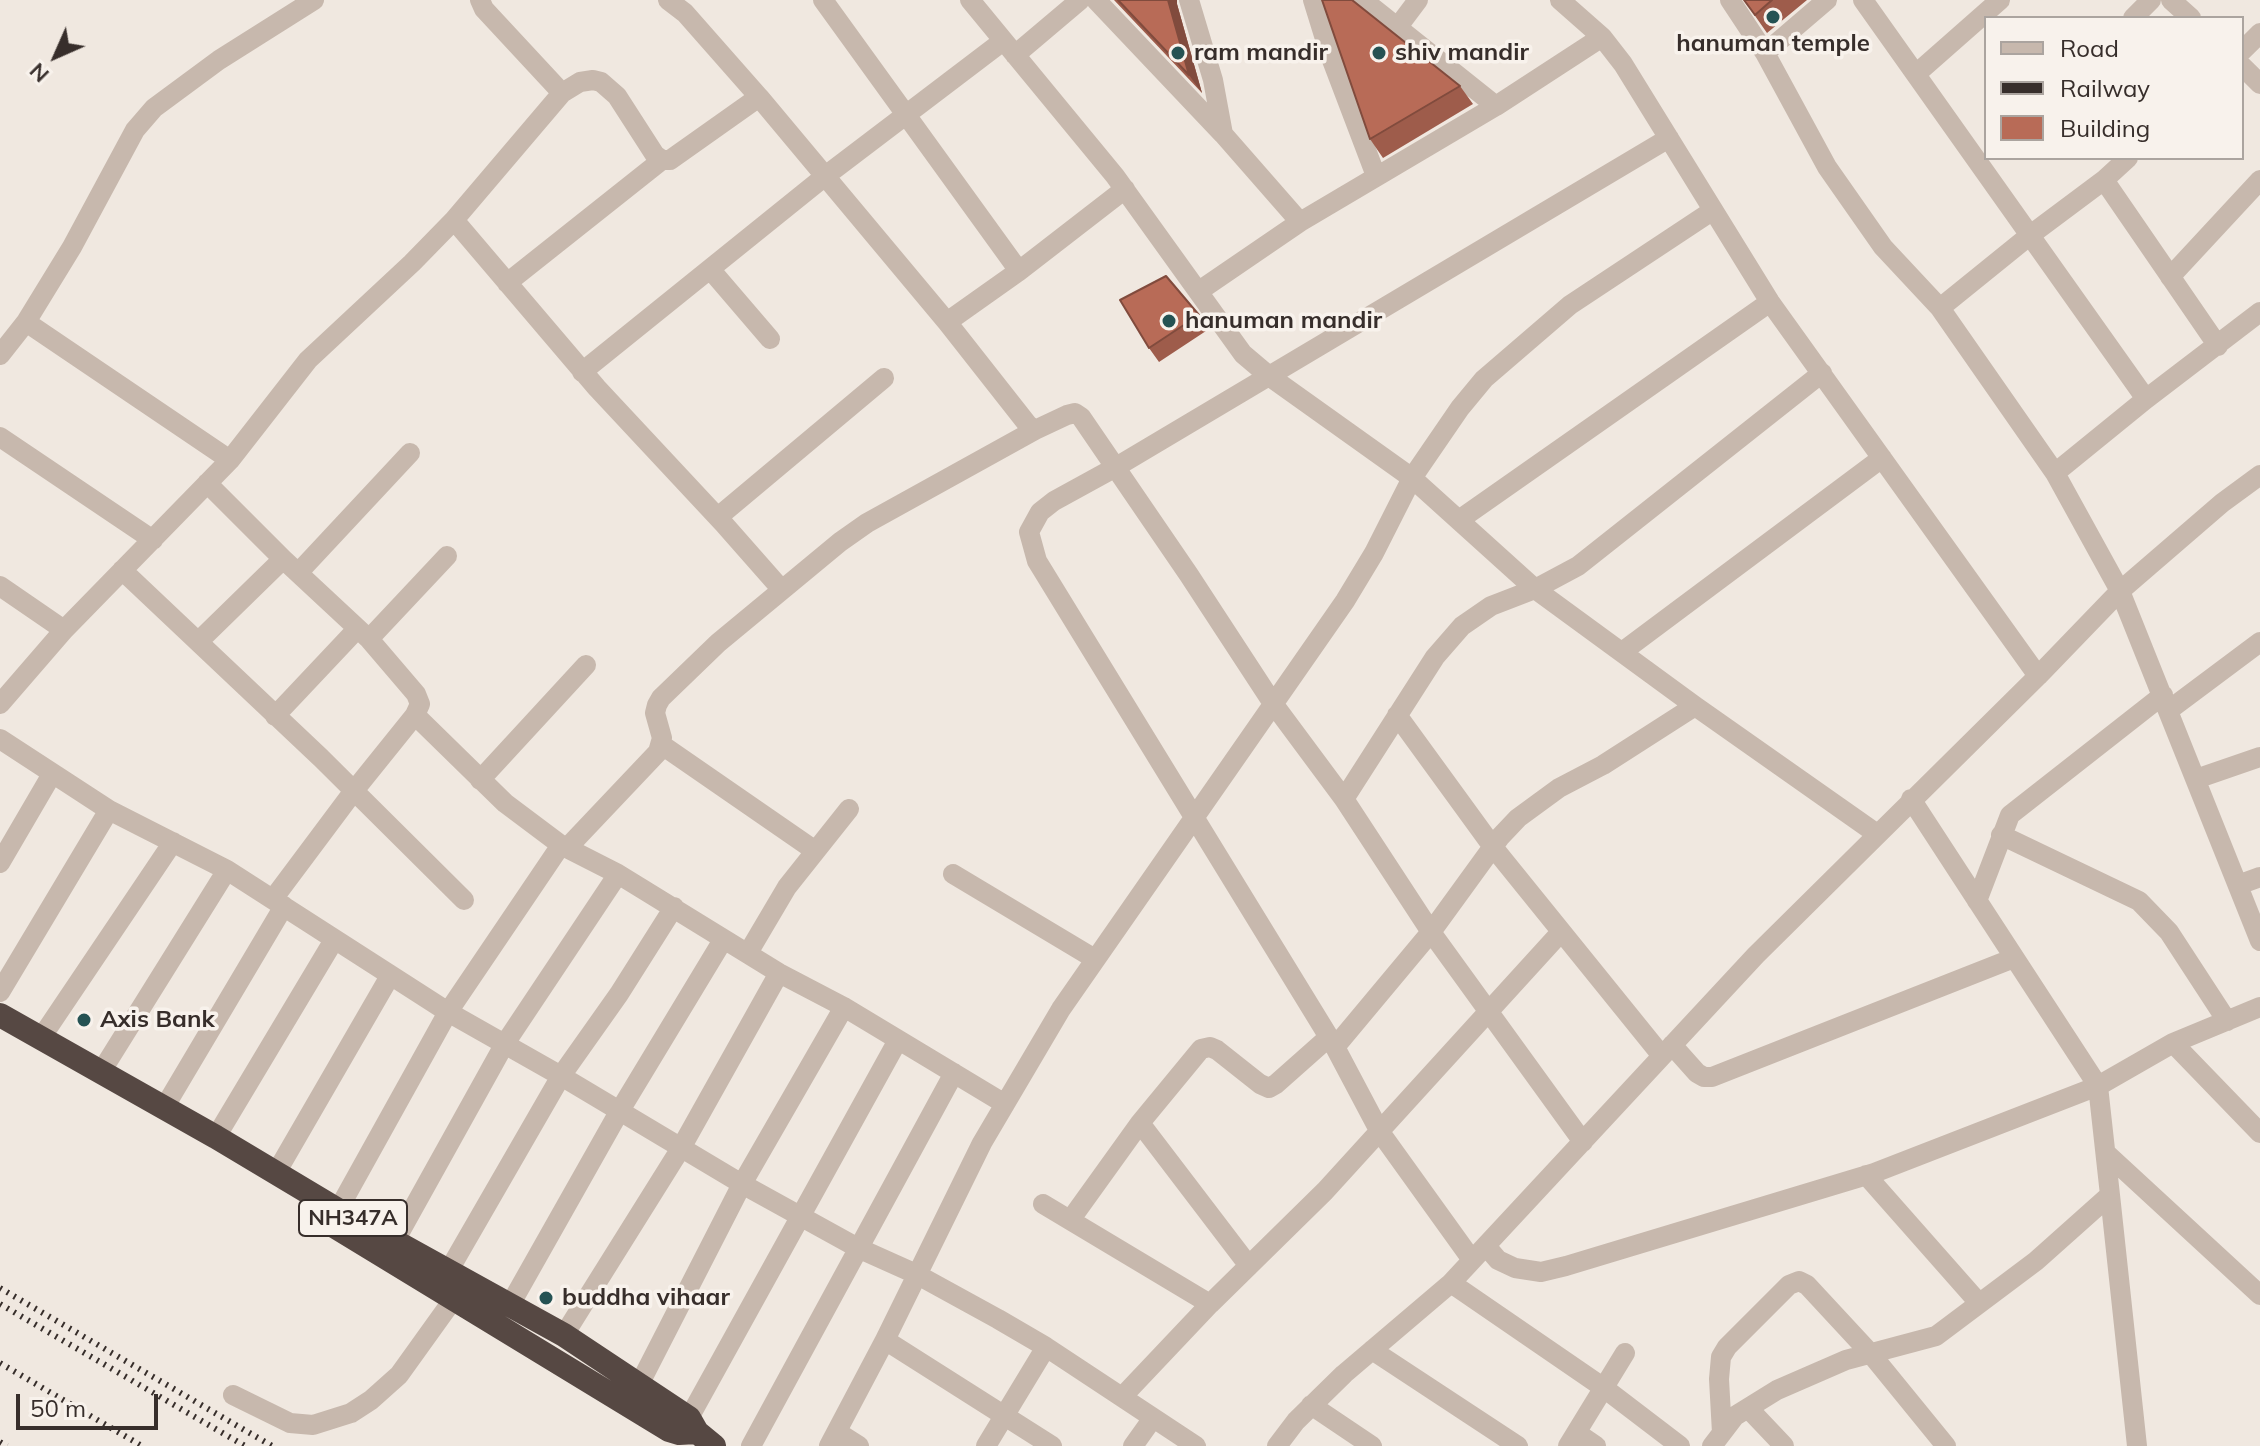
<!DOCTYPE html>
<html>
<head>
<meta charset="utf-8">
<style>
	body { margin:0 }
	#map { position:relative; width:2260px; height:1446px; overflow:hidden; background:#f0e8e0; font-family:Mulish,sans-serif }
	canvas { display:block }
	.legend { position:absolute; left:1984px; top:16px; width:260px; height:144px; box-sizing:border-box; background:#f8f2ec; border:2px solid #aba49f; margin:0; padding:10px 14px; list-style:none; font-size:24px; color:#372e2b }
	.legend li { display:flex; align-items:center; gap:16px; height:40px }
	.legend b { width:40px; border:2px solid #aba49f }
	.north { position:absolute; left:16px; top:16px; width:80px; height:80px; -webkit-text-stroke:6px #f8f2ec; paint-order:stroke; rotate:225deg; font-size:22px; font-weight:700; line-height:32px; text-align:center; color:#372e2b }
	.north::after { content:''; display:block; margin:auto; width:28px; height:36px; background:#372e2b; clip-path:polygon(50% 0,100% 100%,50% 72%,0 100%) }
	.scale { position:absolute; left:16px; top:1394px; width:142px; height:36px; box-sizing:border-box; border:4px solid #372e2b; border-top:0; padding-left:10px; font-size:24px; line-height:28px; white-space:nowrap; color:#372e2b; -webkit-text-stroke:6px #f8f2ec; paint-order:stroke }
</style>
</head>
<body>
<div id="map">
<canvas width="2260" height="1446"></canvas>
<ul class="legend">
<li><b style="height:10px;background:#c7b8ad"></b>Road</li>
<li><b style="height:10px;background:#372e2b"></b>Railway</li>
<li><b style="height:22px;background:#b86b57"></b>Building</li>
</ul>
<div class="north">N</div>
<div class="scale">50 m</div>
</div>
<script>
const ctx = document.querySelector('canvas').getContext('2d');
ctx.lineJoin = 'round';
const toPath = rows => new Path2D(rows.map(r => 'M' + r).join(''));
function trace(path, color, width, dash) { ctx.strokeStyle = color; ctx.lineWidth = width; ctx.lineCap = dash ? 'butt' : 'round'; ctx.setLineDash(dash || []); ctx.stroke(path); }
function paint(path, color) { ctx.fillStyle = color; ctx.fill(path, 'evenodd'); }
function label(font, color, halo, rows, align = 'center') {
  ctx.font = font + ' Mulish,sans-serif'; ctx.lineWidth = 7; ctx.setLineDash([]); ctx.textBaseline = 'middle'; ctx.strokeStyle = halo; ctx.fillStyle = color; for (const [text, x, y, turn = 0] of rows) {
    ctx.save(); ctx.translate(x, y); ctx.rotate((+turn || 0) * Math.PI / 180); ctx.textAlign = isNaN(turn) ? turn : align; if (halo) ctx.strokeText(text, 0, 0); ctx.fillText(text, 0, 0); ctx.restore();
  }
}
trace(toPath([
	[480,0,484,9,562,93],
	[668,0,685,13,759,97,947,322,1028,425,1035,430,1067,415,1075,413,1081,417,1189,575,1272,702,1344,799,1431,932,1583,1142],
	[823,0,1019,271],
	[970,0,1115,176,1243,354,1269,376,1412,478,1535,589,1695,706,1877,834],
	[1096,0,1223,134,1300,222],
	[1189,0,1213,80,1223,134],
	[1313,0,1330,55,1376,176],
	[1363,0,1496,106],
	[1560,0,1602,37,1623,64,1770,302,2038,676],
	[1730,0,1765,53,1827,167,1883,247,1940,308,2055,473,2120,591,2260,941],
	[1863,0,2146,399],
	[2171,0,2191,18],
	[2133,18,2151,0],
	[1397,28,1418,0],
	[2242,51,2260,33],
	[1765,53,1827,0],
	[1015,55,1080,0],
	[2242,66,2260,84],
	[1916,74,2000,0],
	[2104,180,2218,346],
	[454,220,597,388,723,523,782,590],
	[710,269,770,339],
	[2170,277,2260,180],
	[507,283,662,160],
	[1199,291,1300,222,1496,106,1602,37],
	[1940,308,2029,236,2104,180,2128,158],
	[26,322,230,460],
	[947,322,1019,271,1125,189],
	[0,355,26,322,72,247,135,130,154,108,219,60,314,0],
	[582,372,824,177,1003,41],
	[0,437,153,540],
	[2055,473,2146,399,2260,312],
	[207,483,283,559,369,639,416,694,420,704,415,715,353,792,273,899],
	[718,517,884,378],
	[1459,520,1770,302],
	[122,570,321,758,464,900],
	[298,573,410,453],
	[0,586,64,630],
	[369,639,447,556],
	[199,641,283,559],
	[1622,652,1882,458],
	[0,704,64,630,230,460,308,360,412,263,454,220,562,93,580,82,593,80,601,82,617,96,655,155,662,160,670,160,759,97],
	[2169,710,2260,642],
	[415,715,505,803,561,845,618,874,779,973,844,1007,1005,1104],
	[1397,715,1493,847,1662,1056],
	[275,716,357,629],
	[0,739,109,810,227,870,448,1012,561,1076,742,1184,858,1248,916,1274,998,1319,1046,1347,1196,1446],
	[662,745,814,850],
	[2196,779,2260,757],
	[480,780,586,665],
	[1344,799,1435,657,1462,626,1491,606,1535,589,1578,566,1822,373],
	[1911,799,2098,1086,2173,1043,2260,1007],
	[2001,835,2139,901,2169,932,2227,1021],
	[568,847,658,752,662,738,655,713,657,705,661,698,718,643,840,542,867,523,1035,430],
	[0,863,52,774],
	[953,874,1095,959],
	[2238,885,2260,877],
	[1977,901,2010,815,2163,695],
	[748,953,787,887,849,809],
	[0,992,109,810],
	[41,1038,173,842],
	[2173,1043,2260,1133],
	[1672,1045,1697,1073,1704,1077,1712,1077,2014,958],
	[1335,1047,1431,932,1500,837,1518,818,1559,788,1603,765,1695,706],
	[101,1072,227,870],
	[164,1108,284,906],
	[1140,1123,1249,1266],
	[216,1137,334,940],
	[2107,1154,2260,1295],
	[276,1173,390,976],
	[1866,1175,1979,1303],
	[2110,1195,2137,1446],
	[1043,1204,1210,1304],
	[338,1210,448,1012,561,845],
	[1071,1219,1140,1123,1201,1049,1210,1047,1217,1050,1260,1084,1269,1088,1276,1084,1329,1037],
	[395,1241,504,1045,618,874],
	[1486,1246,1498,1260,1515,1268,1541,1272,1566,1266,1874,1173,2098,1086,2110,1195,2036,1261,1936,1336,1846,1360,1777,1390,1735,1416,1712,1446],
	[1472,1260,1380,1132,1335,1047,1037,561,1029,532,1040,512,1054,501,1116,467,1669,138],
	[1451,1283,1604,1388,1680,1446],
	[441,1284,561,1076,619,994,674,907],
	[510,1305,619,1112,723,940],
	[564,1335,681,1148,779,973],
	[885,1340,1052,1446],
	[1372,1350,1518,1446],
	[639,1385,742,1184,844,1007],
	[233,1395,290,1423,313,1425,351,1413,371,1400,399,1375,455,1297],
	[1122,1397,1210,1304,1325,1191,1561,932],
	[1311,1405,1372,1446],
	[1748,1408,1784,1446],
	[689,1418,898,1040],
	[837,1432,859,1446],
	[1577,1433,1596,1446],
	[1722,1433,1719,1379,1721,1357,1727,1347,1789,1285,1799,1281,1807,1285,1871,1354,1946,1446],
	[751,1446,954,1073],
	[829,1446,885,1340,982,1143,1061,1009,1345,601,1374,553,1412,478,1460,408,1484,379,1570,305,1712,211],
	[986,1446,1046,1347],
	[1133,1446,1153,1418],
	[1277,1446,1296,1421,1344,1374,1451,1283,1756,955,2038,676,2120,591,2222,503,2260,475],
	[1568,1446,1625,1353]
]), '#c7b8ad', 20);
trace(toPath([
	[0,1015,216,1137,338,1210,564,1335,689,1418,697,1432,714,1446],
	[334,1226,669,1430,679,1433,697,1432]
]), '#564843', 24);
trace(toPath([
	[0,1288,272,1446],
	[0,1304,245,1446],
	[0,1363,142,1446],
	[0,1442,7,1446]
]), '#372e2b', 6, [2, 6]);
paint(toPath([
	[1114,0,1177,0,1177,4,1202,93],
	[1744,0,1807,0,1767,33],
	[1460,86,1473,104,1383,158,1370,139],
	[1199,315,1209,329,1159,362,1149,348]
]), '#9e5c4b');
paint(toPath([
	[1168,0,1177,0,1177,4,1202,93,1189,75]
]), '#814b3d');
const building = toPath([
	[1118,0,1168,0,1189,75,1118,0],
	[1322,0,1352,0,1460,86,1370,139,1322,0],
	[1744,0,1772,0,1755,15,1744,0],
	[1166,276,1199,315,1149,348,1120,300,1166,276]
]);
paint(building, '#b86b57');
trace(building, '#814b3d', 2);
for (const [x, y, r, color] of [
	[1773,17,8,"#255253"],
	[1178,53,8,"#255253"],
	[1379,53,8,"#255253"],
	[1169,321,8,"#255253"],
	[84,1020,8,"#255253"],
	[546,1298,8,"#255253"]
]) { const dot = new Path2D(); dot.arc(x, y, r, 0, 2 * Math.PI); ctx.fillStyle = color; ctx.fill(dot); trace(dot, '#f8f2ec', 3); }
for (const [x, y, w] of [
	[353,1218,108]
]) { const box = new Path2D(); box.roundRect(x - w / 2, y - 18, w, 36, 6); ctx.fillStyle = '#f8f2ec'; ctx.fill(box); trace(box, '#372e2b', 2); }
label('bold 22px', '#372e2b', null, [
	["NH347A",353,1218]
]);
label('bold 24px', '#372e2b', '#f8f2ec', [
	["hanuman temple",1773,44,"center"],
	["ram mandir",1194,53],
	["shiv mandir",1395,53],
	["hanuman mandir",1185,321],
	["Axis Bank",100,1020],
	["buddha vihaar",562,1298]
], 'left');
</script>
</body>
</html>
